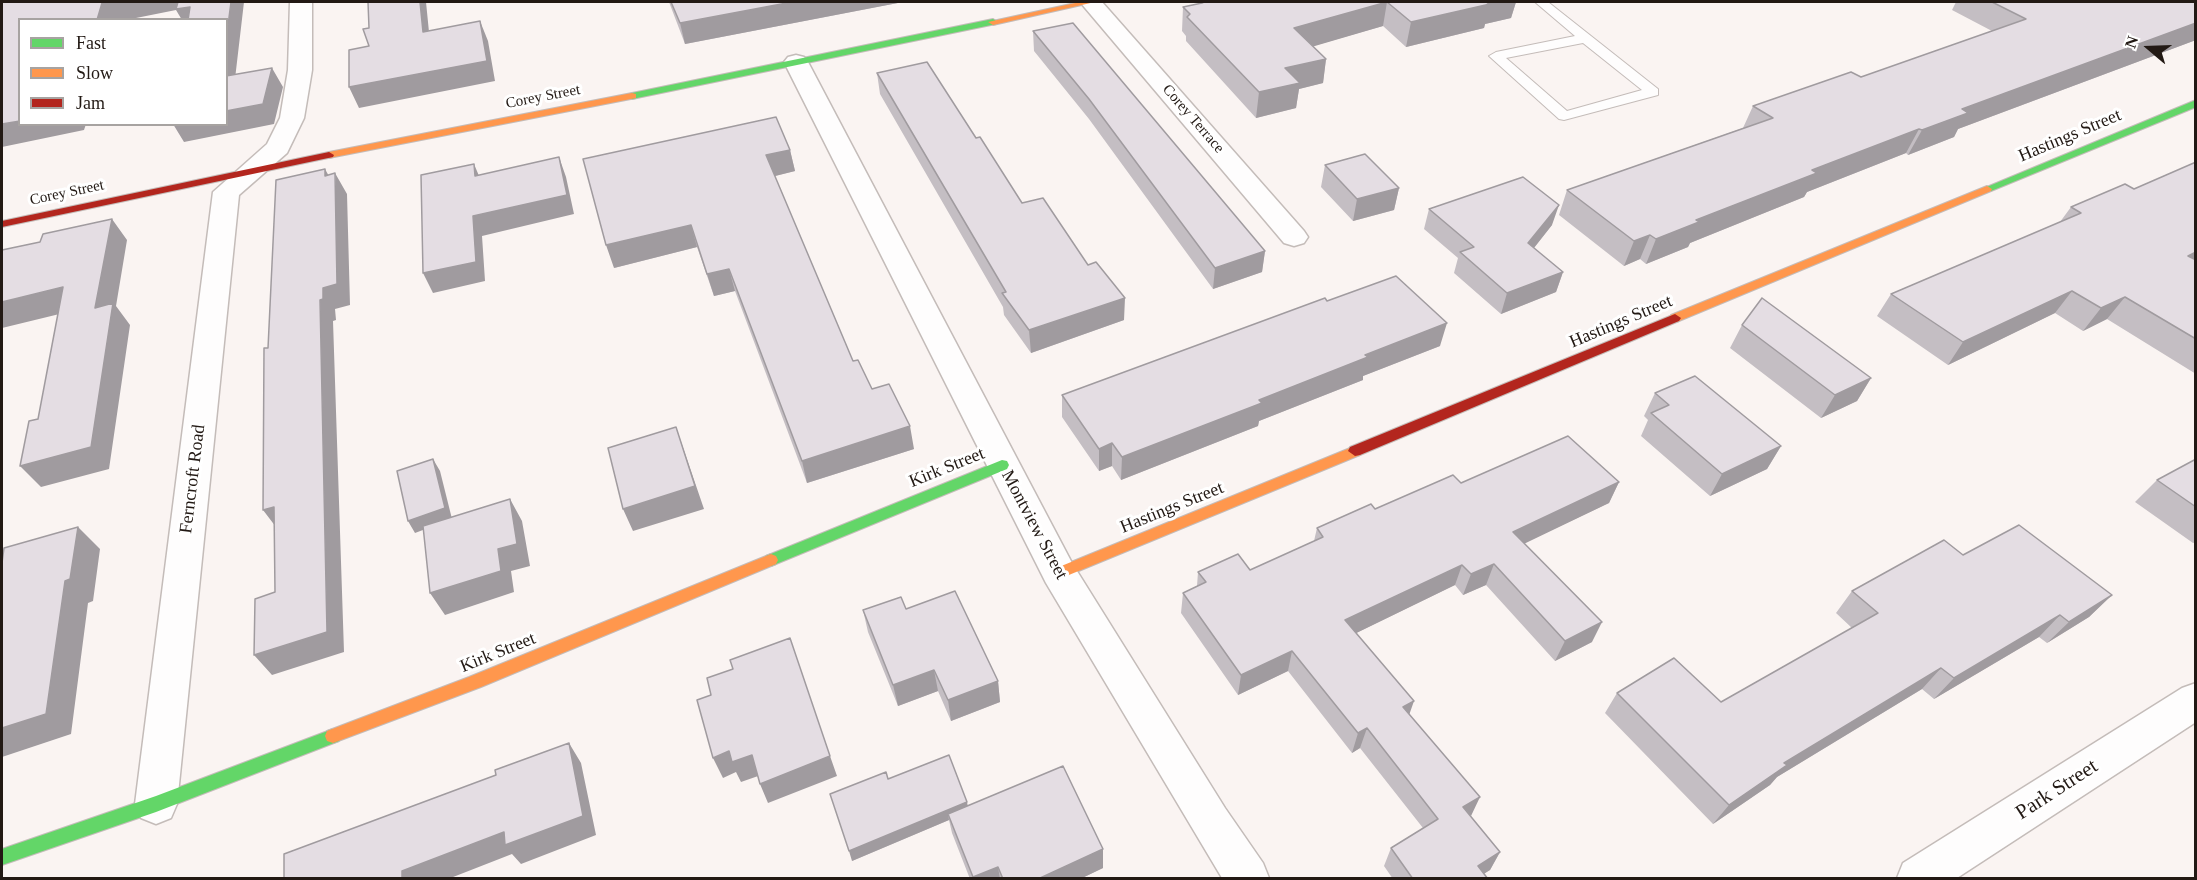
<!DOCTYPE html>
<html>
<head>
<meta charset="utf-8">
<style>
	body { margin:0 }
	#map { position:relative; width:2197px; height:880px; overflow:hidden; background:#faf4f2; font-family:"Times New Roman",serif }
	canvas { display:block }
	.frame { position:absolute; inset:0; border:3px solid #221914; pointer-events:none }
	.legend { position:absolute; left:18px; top:18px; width:210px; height:108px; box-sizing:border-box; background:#fff; border:2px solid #a7a3a1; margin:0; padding:8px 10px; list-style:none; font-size:18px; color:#221914 }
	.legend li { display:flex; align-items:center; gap:12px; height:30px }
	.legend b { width:30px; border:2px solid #a7a3a1 }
	.north { position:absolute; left:2119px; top:18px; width:60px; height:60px; -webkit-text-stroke:4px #fff; paint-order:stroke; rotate:289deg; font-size:16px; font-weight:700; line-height:24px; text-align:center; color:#221914 }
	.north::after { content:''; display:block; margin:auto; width:21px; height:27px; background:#221914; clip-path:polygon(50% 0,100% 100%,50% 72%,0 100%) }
</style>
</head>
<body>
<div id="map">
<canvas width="2197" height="880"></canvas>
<div class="frame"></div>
<ul class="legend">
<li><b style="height:8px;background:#63d668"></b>Fast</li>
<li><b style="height:8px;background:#ff974d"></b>Slow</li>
<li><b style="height:8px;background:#b3261e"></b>Jam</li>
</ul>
<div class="north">N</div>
</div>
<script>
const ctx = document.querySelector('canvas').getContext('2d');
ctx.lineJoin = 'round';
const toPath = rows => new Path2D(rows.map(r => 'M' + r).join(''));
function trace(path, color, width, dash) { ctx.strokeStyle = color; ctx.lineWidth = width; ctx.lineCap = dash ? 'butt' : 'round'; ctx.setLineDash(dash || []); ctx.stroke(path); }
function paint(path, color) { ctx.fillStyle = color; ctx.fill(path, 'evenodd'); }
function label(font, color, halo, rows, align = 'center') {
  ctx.font = font + ' "Times New Roman",serif'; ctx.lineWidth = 6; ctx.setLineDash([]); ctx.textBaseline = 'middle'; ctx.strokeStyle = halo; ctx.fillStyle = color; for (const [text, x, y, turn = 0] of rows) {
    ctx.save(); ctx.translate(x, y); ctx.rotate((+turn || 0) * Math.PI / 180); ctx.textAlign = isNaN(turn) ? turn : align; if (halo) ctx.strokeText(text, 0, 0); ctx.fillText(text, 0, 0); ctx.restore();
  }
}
const lane = toPath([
	[1535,2,1548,2,1658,89,1658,95,1564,120,1559,119,1489,56,1496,52,1575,36,1535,2],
	[1583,43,1642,90,1567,111,1506,58,1583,43]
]);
const street = toPath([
	[290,2,312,2,312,70,304,118,287,153,239,195,177,804,171,818,156,824,141,818,135,804,213,192,267,144,280,118,288,70,290,2],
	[1080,2,1102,2,1304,231,1308,237,1304,243,1294,246,1284,243,1080,2],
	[796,55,804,57,808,62,1072,563,1225,808,1263,863,1269,878,1222,878,1046,583,784,62,788,57,796,55],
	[2196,683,2196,722,1957,878,1897,878,1903,863,2182,688,2196,683]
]);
const fast = toPath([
	[993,19,998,22,996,24,632,99,627,96,632,93,993,19],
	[2196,100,2196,107,1991,191,1983,191,1982,189,2196,100],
	[1002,460,1007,461,1009,465,1007,469,776,564,771,566,766,564,764,560,766,556,1002,460],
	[333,729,339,731,341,736,339,741,156,812,2,865,2,849,156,796,333,729]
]);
const slow = toPath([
	[1080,2,1095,2,993,25,988,22,1080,2],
	[632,93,636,94,636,98,329,158,324,155,329,152,632,93],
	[1987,186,1992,189,1991,191,1679,321,1675,322,1669,318,1671,315,1987,186],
	[1355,446,1362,451,1360,455,1064,577,1059,579,1054,577,1052,573,1054,569,1355,446],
	[771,554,776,556,778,560,776,564,481,687,333,743,327,741,325,736,327,731,469,677,771,554]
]);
const jam = toPath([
	[329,152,334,155,333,157,2,227,2,221,329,152],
	[1675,314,1681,318,1679,321,1360,455,1355,456,1348,451,1350,447,1675,314]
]);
trace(lane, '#c4bcb9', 2);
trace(street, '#c4bcb9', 3);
trace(fast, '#c4bcb9', 2);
trace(slow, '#c4bcb9', 2);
trace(jam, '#c4bcb9', 2);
paint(lane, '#fefdfd');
paint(street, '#fefdfd');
paint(fast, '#63d668');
paint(slow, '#ff974d');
paint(jam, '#b3261e');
paint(toPath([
	[669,2,903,2,685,44],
	[1204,2,1516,2,1511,18,1485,24,1484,28,1406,47,1383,26,1313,46,1326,59,1323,83,1299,89,1296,108,1256,118,1186,41,1186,36,1182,31,1183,7,1202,3],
	[1956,2,2196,2,2196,40,1958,129,1954,137,1908,155,1906,153,1807,192,1804,197,1690,243,1688,247,1646,264,1640,259,1624,266,1559,215,1567,190,1743,128,1753,106,1861,77,1992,31,1952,10],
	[1033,31,1265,251,1262,272,1213,289,1089,119,1034,51],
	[877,73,976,138,1022,203,1124,320,1031,353,1004,315,1003,307,880,94],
	[790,150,795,171,775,176,853,361,872,389,914,449,807,483,735,291,714,296,697,247,614,268],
	[2196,162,2196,374,2107,319,2083,331,2055,313,1948,365,1877,316,1891,294,2060,222,2071,207,2134,189],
	[1325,165,1399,188,1394,210,1353,221,1321,187],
	[1429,209,1552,225,1534,248,1563,272,1556,292,1501,314,1454,273,1458,258,1424,229],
	[1327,301,1440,346,1363,376,1363,380,1259,421,1258,426,1121,480,1112,466,1099,471,1062,417,1062,395],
	[1742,325,1871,378,1857,401,1821,418,1730,348],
	[1655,393,1781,446,1767,469,1710,496,1641,436,1648,420,1644,416],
	[2196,459,2196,542,2193,543,2135,502,2157,480],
	[1619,482,1609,503,1524,543,1592,642,1555,661,1486,585,1463,595,1455,585,1356,633,1409,714,1470,816,1500,852,1490,870,1484,873,1488,879,1393,879,1384,866,1391,848,1423,828,1360,748,1352,753,1288,671,1238,695,1181,613,1183,593,1197,586,1198,572,1250,570,1314,541,1317,528,1461,483],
	[1963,555,2112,595,2089,617,2047,643,2039,637,1934,699,1922,689,1777,777,1770,785,1713,824,1605,713,1617,693,1721,702,1852,628,1836,613,1852,591],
	[906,609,998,681,1000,702,951,721,938,691,898,706,868,632,863,610],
	[888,779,968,806,1103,868,1080,879,970,879,952,833,949,820,852,861]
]), '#c4bec3');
paint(toPath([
	[110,2,188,2,198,20,182,20,176,10,126,20,97,20,102,3],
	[231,2,244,2,233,96,226,85,226,41],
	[420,2,426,2,431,52,423,32],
	[792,2,903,2,685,44,680,23],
	[1387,2,1383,26,1291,53,1294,28],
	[1485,2,1516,2,1511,18,1485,24,1484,28,1406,47,1411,22],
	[480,21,488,41,495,81,359,108,349,87],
	[2196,23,2196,40,1958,129,1954,137,1908,155,1922,130,1962,109],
	[1326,59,1323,83,1299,89,1296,108,1256,118,1259,92,1285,68],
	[272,68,283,87,274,124,184,142,173,124,226,124,226,111],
	[20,121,20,124,86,124,84,130,2,147,2,124],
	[1919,129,1906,153,1807,192,1804,197,1690,243,1688,247,1646,264,1656,239,1696,220,1812,170],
	[790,150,795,171,771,177,766,155],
	[559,157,566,177,574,214,482,236,485,281,433,293,423,273,473,216],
	[474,164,482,183,475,176],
	[325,169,336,189,335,173,347,194,350,305,335,309,336,320,333,321,344,652,272,675,254,655,327,632,320,300,323,288],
	[1399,188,1394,210,1353,221,1357,199],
	[1559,205,1552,225,1522,263,1528,243],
	[112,219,127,240,116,306,130,325,109,469,41,487,20,466,95,308],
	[691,225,697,247,614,268,606,245],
	[1650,235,1640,259,1624,266,1634,241],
	[1265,251,1262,272,1213,289,1215,268],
	[2196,252,2196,266,2188,256],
	[729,269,735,291,714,296,707,274],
	[1563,272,1556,292,1501,314,1507,293],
	[63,287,80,309,2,328,2,302],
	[2072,291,2055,313,1948,365,1963,342],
	[2125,297,2107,319,2083,331,2101,308],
	[1125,298,1124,320,1031,353,1029,330],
	[1447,323,1440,346,1363,376,1363,380,1259,421,1258,426,1121,480,1122,457,1365,355],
	[1871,378,1857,401,1821,418,1835,395],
	[910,426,914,449,807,483,802,461],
	[676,427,704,509,633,531,623,509],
	[1112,443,1112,466,1099,471,1099,449],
	[1781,446,1767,469,1710,496,1722,474],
	[433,459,440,471,452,519,415,533,408,521],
	[1619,482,1609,503,1505,553,1513,532],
	[510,499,522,521,530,566,511,571,514,592,445,615,430,593,498,549],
	[274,507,279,531,263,510],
	[78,527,100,549,93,601,88,603,71,734,2,757,2,728,65,581],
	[1494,564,1486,585,1463,595,1471,574],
	[1462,565,1455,585,1340,641,1345,620],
	[2112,595,2089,617,2047,643,2069,622],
	[2060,615,2039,637,1934,699,1954,678],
	[1602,622,1592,642,1555,661,1565,641],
	[1292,651,1288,671,1238,695,1241,675],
	[1941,668,1922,689,1777,777,1770,785,1713,824,1729,805,1784,763],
	[934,670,938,691,898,706,893,685],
	[998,681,1000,702,951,721,948,700],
	[1414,701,1407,721,1403,707],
	[1367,728,1360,748,1352,753,1358,733],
	[569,743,581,763,596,835,521,864,512,854,448,879,402,879,402,871,504,832],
	[729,751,752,755,761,775,741,782,736,772,723,778,713,758],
	[830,756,837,776,768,803,760,784],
	[1480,797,1471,816,1463,807],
	[967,802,969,812,948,814,949,820,852,861,849,851],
	[1103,849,1103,868,1080,879,1038,879],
	[1500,852,1490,870,1476,879,1478,866],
	[998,867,1000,879,973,879,973,877]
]), '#a09b9f');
const building = toPath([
	[2,2,110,2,102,3,97,20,20,20,20,121,2,124,2,2],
	[178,2,231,2,226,41,226,20,188,20,190,7,176,9,178,2],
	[368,2,420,2,423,32,480,21,487,61,349,87,349,50,369,46,363,29,369,28,368,2],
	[671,2,792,2,680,23,671,2],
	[1204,2,1486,2,1490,4,1411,22,1387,2,1294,28,1326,59,1285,68,1300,83,1259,92,1187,17,1190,14,1183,7,1202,3,1204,2],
	[1992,2,2196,2,2196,23,1962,109,1968,113,1922,130,1919,129,1812,170,1817,173,1696,220,1699,222,1656,239,1650,235,1634,241,1567,190,1773,118,1753,106,1851,72,1861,77,2026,19,1992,2],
	[1073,23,1265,251,1215,268,1089,99,1033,31,1073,23],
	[927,62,976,138,980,137,1022,203,1043,198,1088,265,1096,262,1125,298,1029,330,1002,293,1006,292,877,73,927,62],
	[272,68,263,104,226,111,226,76,272,68],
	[776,117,790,150,766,155,853,361,858,360,872,389,889,384,910,426,802,461,729,269,707,274,691,225,606,245,583,159,776,117],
	[1365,154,1399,188,1357,199,1325,165,1365,154],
	[559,157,567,195,473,216,476,262,423,273,421,175,474,164,475,176,559,157],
	[2196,162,2196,252,2188,256,2196,260,2196,339,2125,297,2101,308,2072,291,1963,342,1891,294,2081,213,2071,207,2125,184,2134,189,2196,162],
	[325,169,325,176,335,173,337,284,323,288,323,299,320,300,327,632,254,655,255,599,275,592,274,507,263,510,264,348,268,348,276,180,325,169],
	[1523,177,1559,205,1528,243,1563,272,1507,293,1460,252,1474,247,1429,209,1523,177],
	[112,219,95,308,113,303,91,447,20,466,29,421,38,419,63,287,2,302,2,250,40,242,43,234,112,219],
	[1396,276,1447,323,1365,355,1368,357,1259,400,1262,403,1122,457,1112,443,1099,449,1062,395,1325,298,1327,301,1396,276],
	[1762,298,1871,378,1835,395,1742,325,1762,298],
	[1695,376,1781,446,1722,474,1651,413,1669,405,1655,393,1695,376],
	[676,427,695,486,623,509,608,448,676,427],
	[1568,436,1619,482,1513,532,1602,622,1565,641,1494,564,1471,574,1462,565,1345,620,1414,701,1403,707,1480,797,1463,807,1500,852,1478,866,1488,879,1413,879,1391,848,1438,819,1367,728,1358,733,1292,651,1241,675,1183,593,1206,582,1198,572,1238,554,1250,570,1323,537,1317,528,1371,504,1375,509,1453,475,1461,483,1568,436],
	[433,459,445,508,408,521,397,471,433,459],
	[2196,459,2196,507,2157,480,2196,459],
	[510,499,517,544,498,549,501,571,430,593,423,526,510,499],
	[2019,525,2112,595,2069,622,2060,615,1954,678,1941,668,1784,763,1787,765,1729,805,1617,693,1674,658,1721,702,1878,613,1852,591,1944,540,1963,555,2019,525],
	[78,527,70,579,65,581,46,714,2,728,2,563,4,548,78,527],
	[955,591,998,681,948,700,934,670,893,685,863,610,901,597,906,609,955,591],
	[790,638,830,756,760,784,752,755,732,762,729,751,713,758,697,700,711,695,707,678,733,669,730,660,790,638],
	[569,743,583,816,505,845,504,832,402,871,402,879,284,879,284,854,496,775,495,770,569,743],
	[949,755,967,802,849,851,830,794,886,772,888,779,949,755],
	[1063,766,1103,849,1038,879,1003,879,998,867,973,877,948,814,1063,766]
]);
paint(building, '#e4dde3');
trace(building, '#a09b9f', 1.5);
label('15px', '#221914', '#fff', [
	["Corey Street",543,97,-11],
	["Corey Terrace",1193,119,49],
	["Corey Street",67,193,-12]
]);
label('18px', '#221914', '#fff', [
	["Hastings Street",2070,136,-23],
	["Hastings Street",1621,322,-23],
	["Kirk Street",947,468,-22],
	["Ferncroft Road",193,479,-83],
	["Hastings Street",1172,508,-22],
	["Montview Street",1034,525,62],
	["Kirk Street",498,653,-22]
]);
label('21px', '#221914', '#fff', [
	["Park Street",2057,790,-33]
]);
</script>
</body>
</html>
